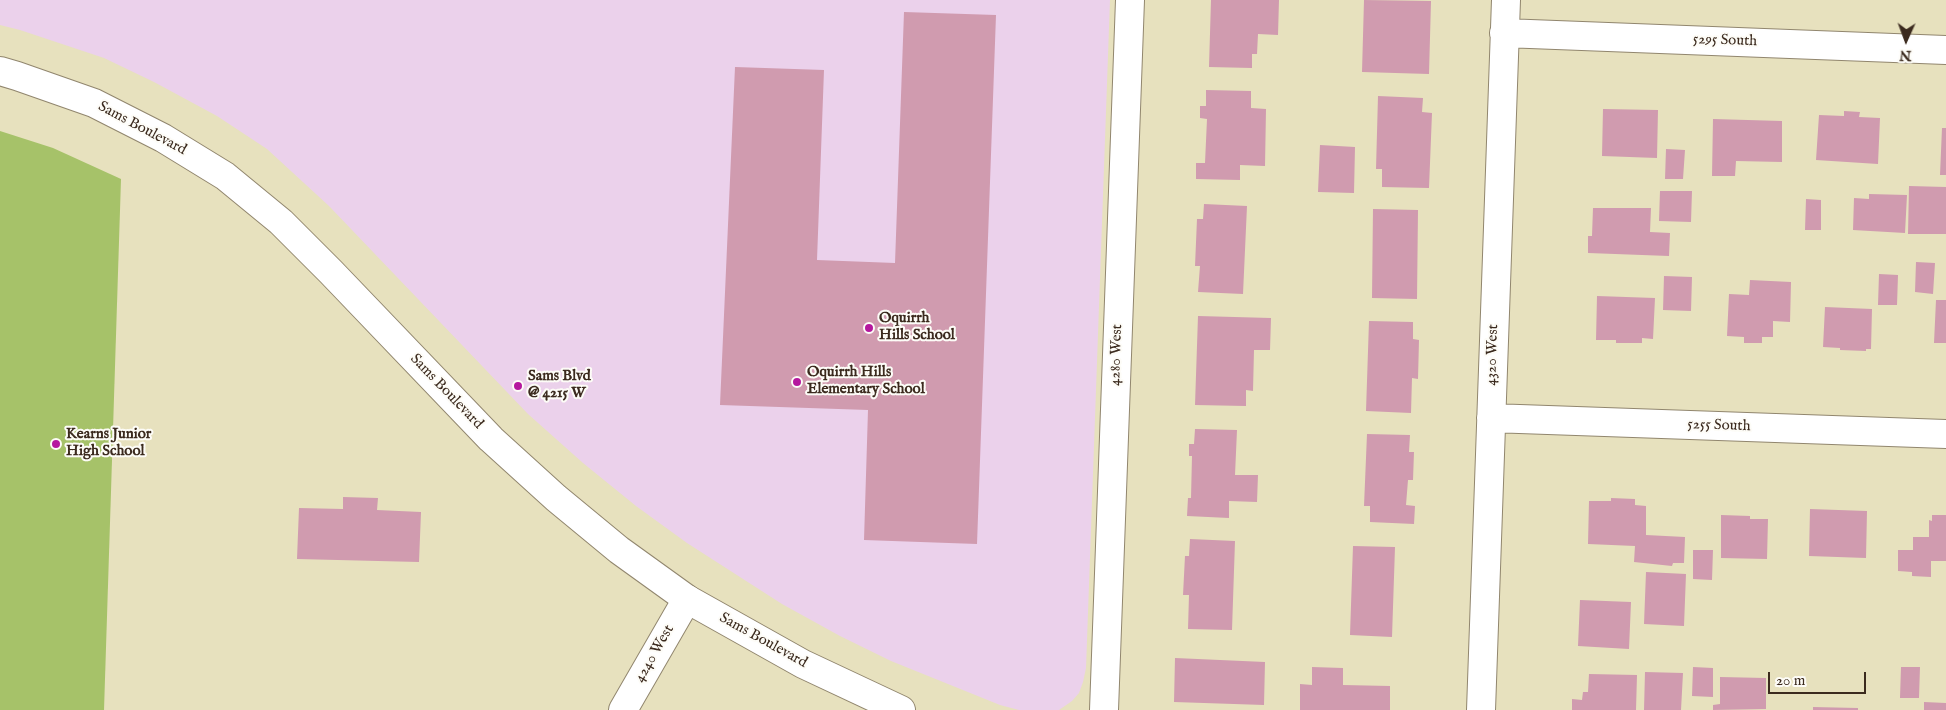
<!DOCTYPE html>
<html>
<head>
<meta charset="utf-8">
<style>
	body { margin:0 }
	#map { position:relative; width:1946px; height:710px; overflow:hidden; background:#e7e1be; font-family:"IM FELL English",serif }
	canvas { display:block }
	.north { position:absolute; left:1881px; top:15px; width:50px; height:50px; -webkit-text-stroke:4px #fdfcf7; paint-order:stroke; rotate:182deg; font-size:14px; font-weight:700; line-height:20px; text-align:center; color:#3b2a1e }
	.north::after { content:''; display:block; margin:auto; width:18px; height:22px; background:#3b2a1e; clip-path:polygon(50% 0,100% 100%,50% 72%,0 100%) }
	.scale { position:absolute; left:1768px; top:672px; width:98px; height:22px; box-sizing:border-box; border:2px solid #3b2a1e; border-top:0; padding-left:6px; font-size:15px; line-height:18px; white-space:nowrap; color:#3b2a1e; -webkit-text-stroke:4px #fdfcf7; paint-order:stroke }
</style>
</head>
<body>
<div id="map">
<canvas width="1946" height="710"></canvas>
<div class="north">N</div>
<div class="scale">20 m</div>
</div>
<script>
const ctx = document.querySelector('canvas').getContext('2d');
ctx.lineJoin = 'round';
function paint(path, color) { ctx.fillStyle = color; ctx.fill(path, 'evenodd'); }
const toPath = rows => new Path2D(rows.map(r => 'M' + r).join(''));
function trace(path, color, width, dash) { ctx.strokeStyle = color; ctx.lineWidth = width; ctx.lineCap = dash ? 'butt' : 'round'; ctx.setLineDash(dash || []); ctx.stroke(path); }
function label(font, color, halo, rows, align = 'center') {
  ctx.font = font + ' "IM FELL English",serif'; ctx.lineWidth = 4; ctx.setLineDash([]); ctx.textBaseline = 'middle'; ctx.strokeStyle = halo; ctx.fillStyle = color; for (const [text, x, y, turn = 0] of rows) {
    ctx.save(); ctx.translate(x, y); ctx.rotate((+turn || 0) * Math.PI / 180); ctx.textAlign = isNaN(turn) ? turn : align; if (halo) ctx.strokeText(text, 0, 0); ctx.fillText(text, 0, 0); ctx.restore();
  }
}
paint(toPath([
	[0,0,1110,0,1086,668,1083,682,1079,693,1072,701,1059,710,1019,710,1000,705,891,661,840,636,782,604,687,543,636,506,583,463,528,414,329,206,267,149,217,116,154,82,104,58,20,30,0,25]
]), '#ebd1eb');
paint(toPath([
	[0,131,53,148,121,179,104,710,0,710]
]), '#a6c269');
paint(toPath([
	[1211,0,1279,0,1278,35,1258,34,1257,54,1252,54,1252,68,1209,67],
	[1364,0,1431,1,1429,74,1362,72],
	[904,12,996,15,977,544,864,540,868,410,720,405,735,67,824,70,817,260,895,263],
	[1206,90,1251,91,1251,108,1266,109,1265,166,1240,165,1240,180,1196,179,1196,163,1205,163,1207,119,1200,118,1200,106,1206,106],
	[1378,96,1423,98,1422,112,1432,113,1429,188,1382,187,1382,169,1376,169],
	[1603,109,1658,110,1657,158,1602,156],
	[1844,111,1860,112,1859,117,1880,118,1878,164,1816,160,1819,115,1844,116],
	[1713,119,1782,121,1782,162,1736,161,1735,176,1712,176],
	[1942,128,1946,128,1946,175,1940,175],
	[1320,145,1355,147,1354,193,1318,192],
	[1666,149,1685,150,1683,179,1665,179],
	[1909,186,1946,187,1946,234,1908,234],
	[1660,191,1692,191,1691,222,1659,221],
	[1869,194,1907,195,1905,233,1853,230,1854,198,1869,199],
	[1806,199,1821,200,1821,230,1805,230],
	[1204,204,1247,206,1243,294,1198,292,1200,266,1195,266,1197,219,1203,219],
	[1593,208,1651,208,1650,232,1670,233,1669,256,1588,253,1588,236,1592,236],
	[1373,209,1418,210,1417,299,1372,298],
	[1916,262,1935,263,1933,294,1915,292],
	[1879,274,1898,275,1897,305,1878,305],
	[1664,276,1692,277,1691,311,1663,310],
	[1750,280,1791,282,1790,322,1773,321,1773,337,1762,337,1762,343,1744,343,1744,337,1727,336,1729,294,1749,295],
	[1597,296,1655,298,1653,339,1642,338,1642,343,1616,343,1616,340,1596,340],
	[1936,300,1946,300,1946,343,1934,343],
	[1825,307,1872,309,1871,349,1866,349,1866,351,1840,350,1840,348,1823,347],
	[1198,316,1271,318,1270,350,1254,350,1253,391,1246,390,1246,406,1195,405],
	[1369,321,1413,322,1413,339,1419,340,1418,379,1412,378,1411,413,1366,411],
	[1195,429,1237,430,1235,475,1258,475,1257,502,1229,501,1229,518,1187,516,1188,498,1191,498,1192,456,1189,456,1189,444,1194,444],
	[1367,434,1410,435,1409,452,1414,452,1413,480,1408,480,1406,505,1415,506,1414,524,1370,522,1370,506,1364,506],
	[343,497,378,498,377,510,421,512,419,562,297,559,299,508,343,509],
	[1611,498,1635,499,1635,505,1646,506,1646,535,1685,537,1684,563,1673,563,1672,566,1634,562,1635,546,1588,544,1589,501,1611,501],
	[1810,509,1867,511,1866,558,1809,556],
	[1721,515,1750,516,1750,519,1768,519,1767,559,1721,558],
	[1932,515,1946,515,1946,561,1931,561,1931,577,1912,576,1912,572,1898,571,1898,550,1913,550,1913,537,1929,537,1929,520,1932,521],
	[1190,539,1235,541,1232,630,1188,629,1189,595,1183,595,1185,556,1189,556],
	[1353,546,1395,547,1392,637,1350,635],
	[1693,550,1713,550,1712,580,1693,579],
	[1646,572,1686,574,1684,626,1644,624],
	[1580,600,1631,602,1629,649,1578,646],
	[1175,658,1265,662,1264,705,1174,702],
	[1312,667,1343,668,1343,685,1390,686,1390,710,1300,710,1300,684,1312,685],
	[1693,667,1713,668,1713,697,1692,696],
	[1901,667,1920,667,1919,698,1900,698],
	[1645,672,1683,673,1681,710,1644,710],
	[1589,674,1637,675,1636,710,1572,710,1572,699,1582,700,1583,692,1588,692],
	[1720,677,1766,678,1766,709,1713,710,1713,705,1720,704],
	[1924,702,1946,703,1946,710,1924,710],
	[1813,707,1858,708,1858,710,1813,710]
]), '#d09baf');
const street = toPath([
	[1504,33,1946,50],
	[1491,418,1946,434],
	[623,710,687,599],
	[1104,710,1130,0],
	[1481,710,1506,0]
]);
const secondary = toPath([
	[0,71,17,76,94,103,163,138,225,176,281,222,331,272,491,439,556,498,619,550,687,599,803,664,901,710]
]);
trace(street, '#91866e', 30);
trace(secondary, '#91866e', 30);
trace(street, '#fff', 28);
trace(secondary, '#fff', 28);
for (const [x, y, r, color] of [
	[869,328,5,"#b5179e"],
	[797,382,5,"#b5179e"],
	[518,386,5,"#b5179e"],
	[56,444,5,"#b5179e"]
]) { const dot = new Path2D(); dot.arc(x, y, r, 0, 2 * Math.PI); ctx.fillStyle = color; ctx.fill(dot); trace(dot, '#fdfcf7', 2); }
label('15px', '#3b2a1e', '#fdfcf7', [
	["5295 South",1725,41,2],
	["Sams Boulevard",142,129,28],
	["4280 West",1117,355,-88],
	["4320 West",1493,355,-88],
	["Sams Boulevard",446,392,46],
	["5255 South",1719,426,2],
	["Sams Boulevard",763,641,29],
	["4240 West",655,654,-60]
]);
label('bold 15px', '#3b2a1e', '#fdfcf7', [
	["Oquirrh",879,319],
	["Hills School",879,336],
	["Oquirrh Hills",807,373],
	["Elementary School",807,390],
	["Sams Blvd",528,377],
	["@ 4215 W",528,394],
	["Kearns Junior",66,435],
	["High School",66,452]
], 'left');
</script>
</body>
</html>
